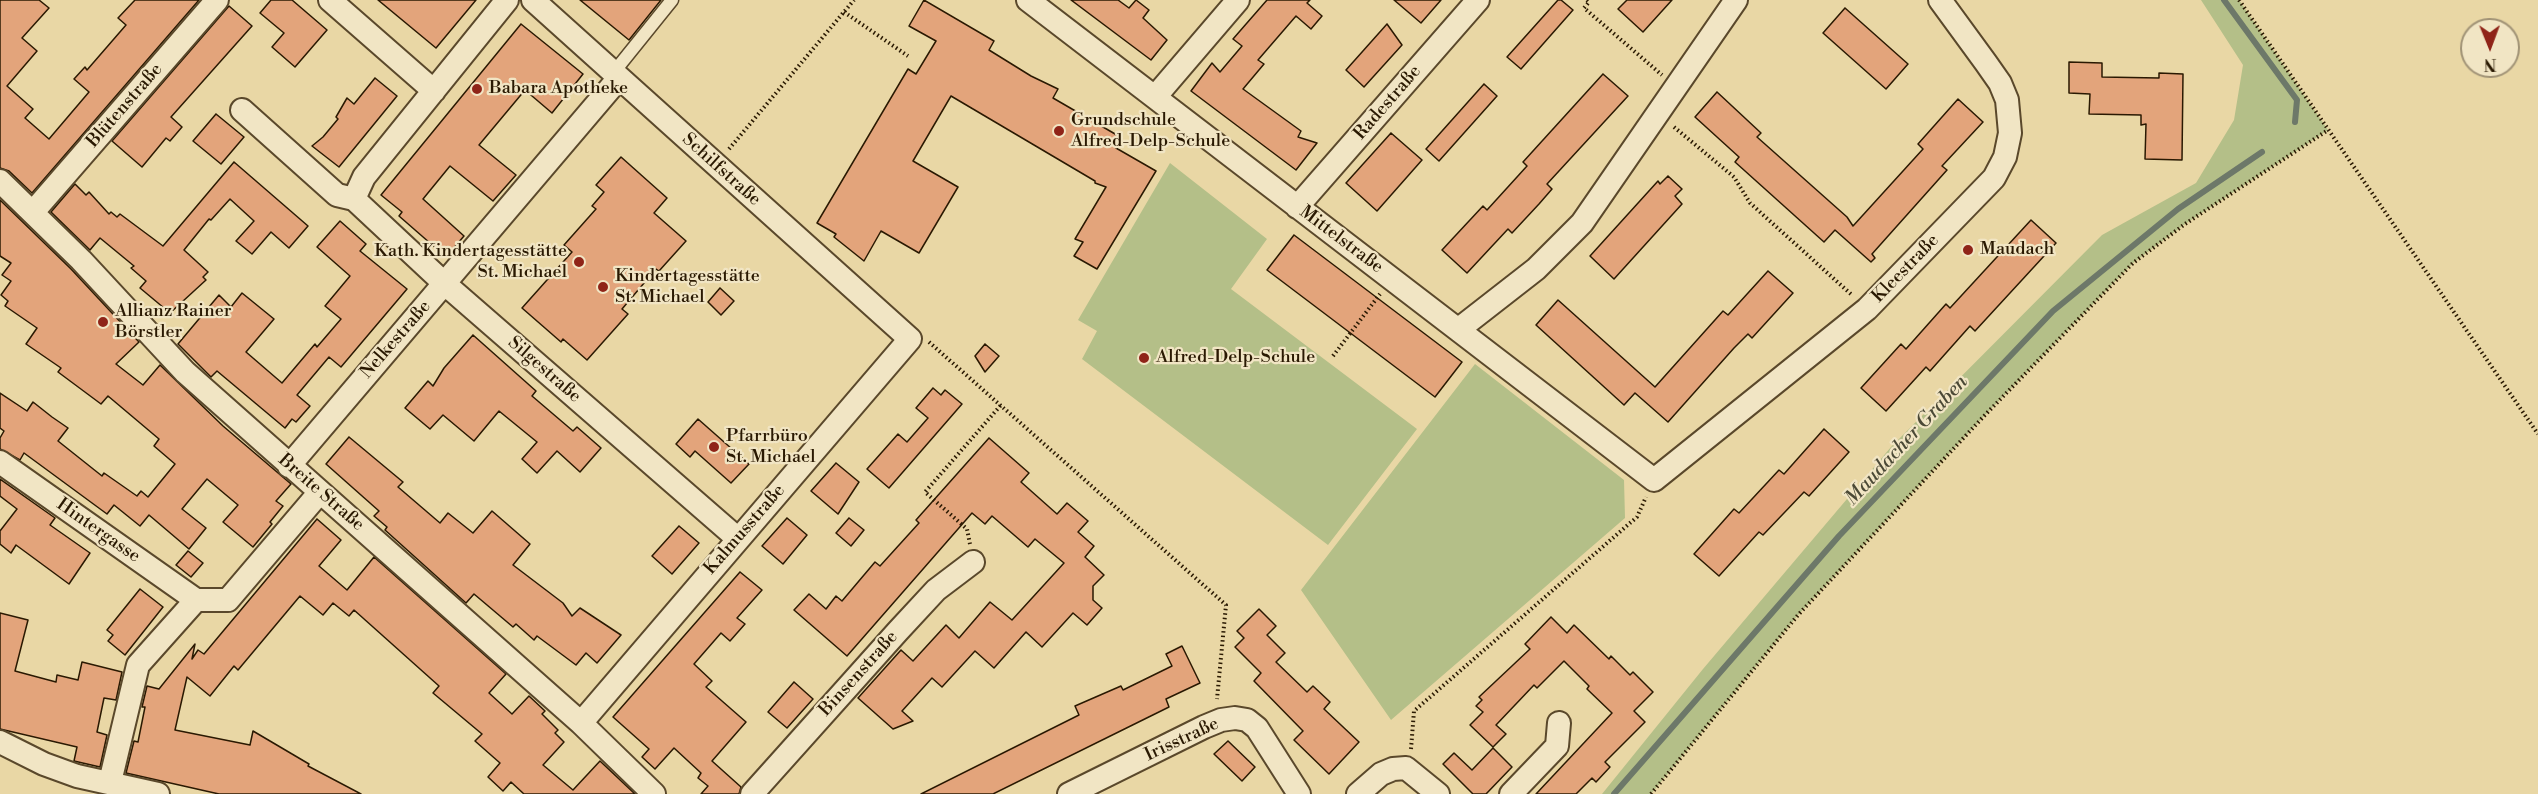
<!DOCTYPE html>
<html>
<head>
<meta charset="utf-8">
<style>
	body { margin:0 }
	#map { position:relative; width:2538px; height:794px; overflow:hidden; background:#e9d7a5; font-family:"Libre Bodoni",serif }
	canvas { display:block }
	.north { position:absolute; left:2460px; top:18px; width:60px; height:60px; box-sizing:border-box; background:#f1e5c4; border:2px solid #a19376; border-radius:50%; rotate:179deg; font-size:16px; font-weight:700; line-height:24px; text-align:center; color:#2a1902 }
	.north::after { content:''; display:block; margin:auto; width:21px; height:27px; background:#8f2418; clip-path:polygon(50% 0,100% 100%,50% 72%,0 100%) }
</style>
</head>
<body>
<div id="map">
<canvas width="2538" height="794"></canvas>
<div class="north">N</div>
</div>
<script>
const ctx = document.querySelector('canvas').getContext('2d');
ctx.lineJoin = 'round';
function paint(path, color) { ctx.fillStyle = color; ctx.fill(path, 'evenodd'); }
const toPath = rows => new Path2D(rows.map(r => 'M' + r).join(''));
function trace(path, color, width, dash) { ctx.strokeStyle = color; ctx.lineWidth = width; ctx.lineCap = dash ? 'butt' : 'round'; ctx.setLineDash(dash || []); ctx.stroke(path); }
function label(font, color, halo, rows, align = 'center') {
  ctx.font = font + ' "Libre Bodoni",serif'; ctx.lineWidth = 4.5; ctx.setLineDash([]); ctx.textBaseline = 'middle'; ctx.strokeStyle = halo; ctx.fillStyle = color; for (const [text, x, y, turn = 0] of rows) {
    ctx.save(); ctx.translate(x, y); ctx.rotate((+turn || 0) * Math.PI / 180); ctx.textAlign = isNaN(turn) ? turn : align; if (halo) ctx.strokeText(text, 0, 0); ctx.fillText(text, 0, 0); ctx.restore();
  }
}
paint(toPath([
	[2201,0,2239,0,2328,130,2185,224,2133,263,1985,415,1798,615,1651,794,1602,794,1703,669,1891,447,2102,235,2196,183,2234,120,2243,65],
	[1170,163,1267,239,1231,289,1417,429,1328,545,1082,359,1097,331,1078,320],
	[1475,364,1624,480,1625,518,1391,720,1301,590]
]), '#b4bf88');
trace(toPath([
	[2224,0,2297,100,2295,122],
	[1614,794,1839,536,2053,311,2178,209,2262,152]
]), '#6d7869', 6);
const building = toPath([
	[0,0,39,0,49,8,22,38,37,51,7,86,33,109,25,118,49,139,89,92,74,79,85,67,87,70,126,25,118,18,135,0,199,0,32,193,9,171,0,168,0,0],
	[271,0,292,0,327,30,295,67,272,47,284,33,260,13,271,0],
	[378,0,476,0,436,48,378,0],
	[580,0,661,0,629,40,580,0],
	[924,0,994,41,989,50,1031,76,1058,89,1053,98,1122,138,1116,148,1156,171,1097,269,1074,256,1083,242,1075,239,1106,187,1095,183,1095,181,951,96,913,161,958,187,919,253,881,231,864,261,834,237,836,234,817,223,908,69,916,74,936,41,909,26,924,0],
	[1071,0,1118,0,1129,8,1136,0,1149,10,1143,18,1167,40,1151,60,1071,0],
	[1267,0,1310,0,1307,3,1322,16,1311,29,1296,16,1258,60,1264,64,1243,89,1301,131,1298,137,1317,143,1296,170,1191,91,1212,63,1220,72,1242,46,1233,39,1267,0],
	[1394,0,1441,0,1421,23,1394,0],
	[1558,0,1561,0,1573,10,1521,69,1507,57,1558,0],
	[1627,0,1672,0,1643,32,1618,9,1627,0],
	[229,6,252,26,171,117,182,127,170,141,166,138,142,167,112,141,229,6],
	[1845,8,1908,64,1886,89,1823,33,1845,8],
	[521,24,583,74,552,113,525,90,479,145,516,175,493,201,450,166,423,199,464,236,446,257,399,216,402,212,381,195,521,24],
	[1387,24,1402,45,1364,87,1346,70,1387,24],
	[2069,62,2102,63,2102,77,2159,78,2159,73,2183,74,2182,160,2145,159,2146,124,2141,125,2141,115,2089,114,2090,94,2069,93,2069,62],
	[1603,74,1628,96,1547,184,1552,189,1539,204,1512,233,1508,229,1467,273,1442,250,1483,206,1487,210,1527,166,1523,162,1603,74],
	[375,78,397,96,339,167,312,146,323,137,338,119,336,117,347,98,354,104,375,78],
	[1484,84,1497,96,1439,161,1426,149,1484,84],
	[1717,92,1761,133,1757,137,1847,217,1853,226,1923,149,1918,144,1958,99,1983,122,1942,166,1947,170,1872,254,1875,258,1871,262,1835,230,1824,242,1735,162,1739,157,1695,117,1717,92],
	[216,114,244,137,221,164,193,141,216,114],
	[1391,133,1422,160,1377,211,1346,183,1391,133],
	[621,157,667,198,654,213,686,241,659,271,656,269,622,309,628,314,587,360,563,339,561,342,522,308,572,252,564,245,596,209,592,206,604,192,596,185,621,157],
	[234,162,308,226,289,248,271,232,252,254,236,241,254,221,230,199,211,220,209,219,184,250,208,272,203,277,206,280,170,313,140,288,146,281,131,268,134,266,100,238,90,250,51,212,75,184,86,195,89,192,109,214,111,212,117,217,120,214,163,246,234,162],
	[1668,176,1682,189,1675,196,1682,204,1614,279,1590,256,1658,181,1660,184,1668,176],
	[0,200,71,269,139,342,116,364,143,385,160,365,223,426,291,484,276,501,283,506,270,522,272,524,253,547,223,522,238,505,207,479,182,509,206,528,189,549,149,515,140,526,114,505,107,514,24,453,20,460,0,449,0,438,4,431,0,428,0,393,27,411,33,402,52,417,68,428,58,441,102,476,104,473,137,496,141,491,148,497,175,464,154,446,159,439,108,396,101,404,58,372,61,368,26,344,37,328,5,306,8,301,1,295,11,281,2,275,11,263,0,256,0,200],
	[2031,220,2056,243,1975,331,1970,326,1930,371,1926,367,1886,411,1861,388,1901,344,1906,349,1946,304,1950,308,2031,220],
	[340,221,366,244,360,251,407,289,341,367,329,357,297,395,310,406,296,422,292,419,285,428,217,371,211,377,178,344,219,295,231,307,242,293,274,319,246,352,282,383,315,344,317,347,341,319,325,306,350,276,317,247,340,221],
	[1294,235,1462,362,1435,397,1267,270,1294,235],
	[1768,271,1793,293,1752,338,1748,334,1734,348,1668,422,1635,393,1624,405,1536,325,1558,300,1655,387,1723,311,1728,315,1768,271],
	[720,288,734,301,721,315,708,302,720,288],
	[473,335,536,391,532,396,573,431,577,427,601,448,580,472,557,451,537,473,522,459,537,442,499,411,474,441,443,415,430,429,405,408,428,381,433,386,444,368,473,335],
	[985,344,999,356,985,372,975,356,985,344],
	[933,388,941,395,945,390,962,404,889,488,867,469,898,434,907,442,928,418,916,408,933,388],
	[698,419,749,464,731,483,695,451,690,457,676,444,698,419],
	[1824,429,1849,452,1809,496,1804,492,1763,535,1759,532,1719,576,1694,554,1734,509,1739,513,1779,470,1784,474,1824,429],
	[349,437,403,482,398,487,440,523,448,513,473,533,492,511,530,544,513,565,563,603,572,616,580,608,621,635,597,663,586,653,576,665,537,636,534,640,516,624,513,627,474,594,466,603,385,530,387,527,374,516,379,511,326,464,349,437],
	[989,438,1029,473,1021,482,1057,514,1067,503,1088,521,1078,532,1094,546,1085,557,1104,575,1093,586,1093,600,1102,608,1087,625,1073,613,1042,647,1026,632,994,668,975,651,942,687,932,678,902,711,913,721,893,729,858,698,901,650,913,661,946,625,959,638,990,602,1012,620,1064,563,1035,539,1028,547,992,516,985,524,972,513,847,656,794,610,809,594,826,609,836,596,842,601,875,562,880,566,919,523,916,520,989,438],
	[836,463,859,482,838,514,811,491,836,463],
	[0,479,55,518,50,525,90,553,69,584,16,545,11,553,0,544,0,531,17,509,0,496,0,479],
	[787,518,807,535,783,564,762,546,787,518],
	[849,518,864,530,851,546,836,533,849,518],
	[317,519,341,540,319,566,347,590,374,557,506,674,489,693,512,714,529,696,545,711,542,714,558,730,555,733,564,742,543,765,573,790,600,761,635,794,524,794,511,782,503,791,488,777,500,763,475,741,482,734,433,693,439,686,354,610,349,616,333,603,323,615,300,596,238,670,234,666,210,696,187,677,175,730,250,745,253,731,309,764,308,766,361,794,219,794,126,773,134,741,138,742,145,707,142,707,147,686,159,689,195,644,192,659,198,650,204,654,317,519],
	[679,526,699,543,672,574,652,556,679,526],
	[188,551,203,563,191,577,176,565,188,551],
	[740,572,762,590,737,618,745,624,730,641,721,633,694,664,712,681,706,687,746,722,712,761,741,787,739,794,701,794,708,786,698,778,701,773,674,748,655,769,642,757,649,749,613,717,740,572],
	[140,589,163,607,125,655,108,641,113,635,107,630,140,589],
	[1259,609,1276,626,1267,635,1285,653,1276,662,1307,692,1313,686,1330,702,1324,709,1359,742,1329,774,1294,740,1303,731,1254,681,1261,673,1235,647,1244,638,1237,631,1259,609],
	[0,613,28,620,15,671,56,682,57,675,78,680,82,662,122,672,116,700,104,698,97,732,107,735,100,767,74,761,77,747,0,729,0,613],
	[1551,617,1567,633,1574,625,1609,659,1611,656,1630,675,1633,672,1653,692,1634,711,1645,722,1605,762,1610,767,1596,782,1592,778,1576,794,1536,794,1612,713,1587,689,1589,686,1564,661,1537,688,1534,685,1496,725,1506,734,1493,747,1470,725,1483,712,1476,706,1482,700,1479,697,1530,649,1525,644,1551,617],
	[1182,646,1200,683,1166,699,1169,707,993,794,921,794,1079,715,1075,706,1121,686,1123,690,1172,666,1166,654,1182,646],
	[794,682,813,699,787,728,768,712,794,682],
	[1228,741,1255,767,1242,781,1214,754,1228,741],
	[1493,748,1512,767,1486,794,1473,794,1443,764,1454,753,1472,770,1493,748]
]);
paint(building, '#e3a47b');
trace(building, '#2a1902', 1.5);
const lane = toPath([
	[614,72,672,0]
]);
const street = toPath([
	[330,0,434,91],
	[507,0,364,177,354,199,445,284,737,538],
	[533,0,910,339,581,723],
	[1028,0,1654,480,1867,309,1994,178,2005,157,2010,133,2007,100,2000,83,1986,63,1940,0],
	[1155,97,1238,0],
	[242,110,337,195,354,199],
	[0,181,81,260,185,372,581,723,654,794],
	[1297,207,1478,0],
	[33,212,217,0],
	[1459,329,1536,269,1582,223,1736,0],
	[0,462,196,600],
	[289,466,619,78],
	[0,742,44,764,77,776,158,794],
	[110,782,138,665,196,600,228,600,320,492],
	[752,794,898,631,936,590,973,562],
	[1069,794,1204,727,1221,720,1235,718,1247,720,1257,728,1299,794],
	[1358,794,1381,774,1393,769,1406,768,1438,794],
	[1511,794,1557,746,1559,723]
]);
trace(lane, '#5a482b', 15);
trace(street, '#5a482b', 26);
trace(toPath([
	[1587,0,1589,2,1584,8,1662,75],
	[2239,0,2538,434],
	[844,12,908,56],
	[1674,127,1734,177,1750,203,1853,296],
	[729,149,854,0],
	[929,342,1226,605,1217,699],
	[1333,356,1380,294],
	[970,544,967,529,925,492,1001,405],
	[1411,749,1414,711,1637,517,1646,497],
	[1651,794,1798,615,1985,415,2133,263,2185,224,2328,130]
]), '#2a1902', 4, [1.5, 3]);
trace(lane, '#f1e5c4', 12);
trace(street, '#f1e5c4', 22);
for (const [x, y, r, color] of [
	[477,89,6,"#8f2418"],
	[1059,131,6,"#8f2418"],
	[1968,250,6,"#8f2418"],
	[579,262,6,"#8f2418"],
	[603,287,6,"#8f2418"],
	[103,322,6,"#8f2418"],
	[1144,358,6,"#8f2418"],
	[714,447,6,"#8f2418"]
]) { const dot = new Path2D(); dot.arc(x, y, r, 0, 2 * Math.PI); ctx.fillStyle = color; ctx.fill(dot); trace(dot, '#f1e5c4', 2); }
label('18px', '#2a1902', '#f1e5c4', [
	["Babara Apotheke",489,89],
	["Grundschule",1071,121],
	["Alfred-Delp-Schule",1071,142],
	["Maudach",1980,250],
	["Kath. Kindertagesstätte",567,252,"right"],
	["St. Michael",567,273,"right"],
	["Kindertagesstätte",615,277],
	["St. Michael",615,298],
	["Allianz Rainer",115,312],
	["Börstler",115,333],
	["Alfred-Delp-Schule",1156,358],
	["Pfarrbüro",726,437],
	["St. Michael",726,458]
], 'left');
label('18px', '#2a1902', '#f1e5c4', [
	["Radestraße",1388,103,-49],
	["Blütenstraße",125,106,-49],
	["Schilfstraße",721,170,42],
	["Mittelstraße",1341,240,37],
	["Kleestraße",1906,269,-46],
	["Nelkestraße",396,340,-49],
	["Silgestraße",544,370,41],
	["Breite Straße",321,493,41],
	["Kalmusstraße",745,530,-49],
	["Hintergasse",98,531,35],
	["Binsenstraße",859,674,-48],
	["Irisstraße",1182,740,-25]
]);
label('italic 20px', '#4b4936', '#f1e5c4', [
	["Maudacher Graben",1907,441,-47]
]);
</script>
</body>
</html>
